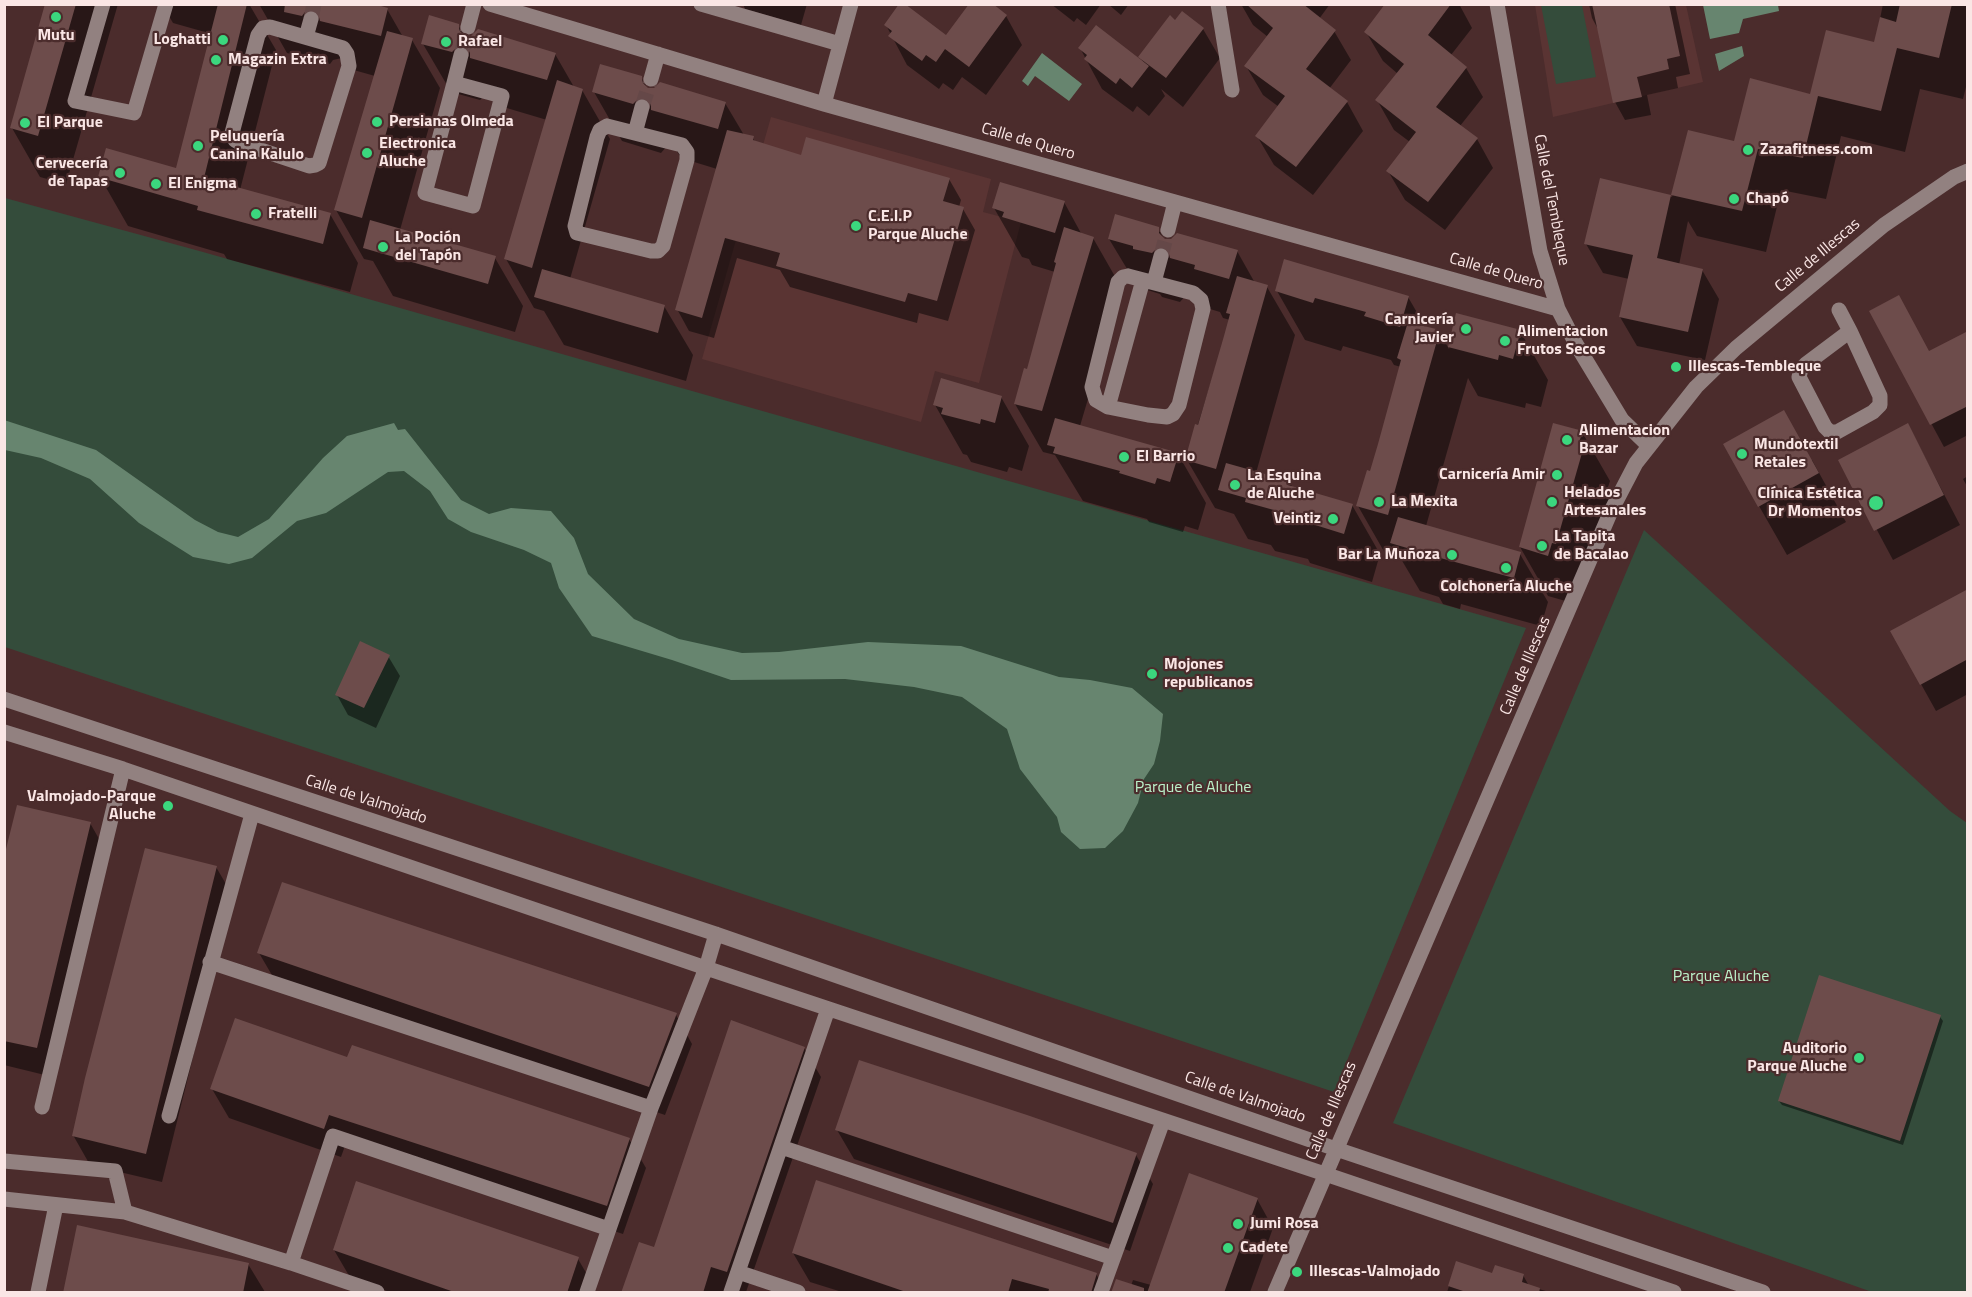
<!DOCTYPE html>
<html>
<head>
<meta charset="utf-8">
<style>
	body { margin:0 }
	#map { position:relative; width:1972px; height:1297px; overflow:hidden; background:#4b2c2c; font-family:"Titillium Web",sans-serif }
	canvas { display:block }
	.frame { position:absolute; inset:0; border:6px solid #fae6e5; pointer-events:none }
</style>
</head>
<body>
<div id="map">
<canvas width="1972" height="1297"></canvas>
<div class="frame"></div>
</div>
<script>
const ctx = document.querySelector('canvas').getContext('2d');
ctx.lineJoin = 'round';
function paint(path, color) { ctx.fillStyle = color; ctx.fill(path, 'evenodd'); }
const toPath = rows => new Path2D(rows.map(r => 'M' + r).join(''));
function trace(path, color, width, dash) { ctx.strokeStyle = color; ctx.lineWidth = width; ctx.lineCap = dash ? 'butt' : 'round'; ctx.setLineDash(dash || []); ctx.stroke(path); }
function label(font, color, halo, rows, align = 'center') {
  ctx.font = font + ' "Titillium Web",sans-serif'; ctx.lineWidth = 4.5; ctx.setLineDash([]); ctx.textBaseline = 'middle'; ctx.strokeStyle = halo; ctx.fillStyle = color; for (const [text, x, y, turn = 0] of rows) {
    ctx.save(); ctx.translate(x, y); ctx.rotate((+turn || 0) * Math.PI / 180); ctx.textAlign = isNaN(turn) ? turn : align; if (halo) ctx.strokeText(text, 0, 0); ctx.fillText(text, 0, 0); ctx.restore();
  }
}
paint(toPath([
	[1535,5,1686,5,1703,82,1553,117],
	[771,117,991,179,983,212,1021,222,979,383,935,371,921,422,702,359]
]), '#5a3433');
paint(toPath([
	[1541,5,1582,5,1596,77,1556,84],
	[5,198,203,252,1526,628,1334,1092,5,647],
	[1644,530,1950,811,1967,823,1967,1292,1872,1292,1393,1123]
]), '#344c3b');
paint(toPath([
	[1703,5,1778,5,1779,11,1743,19,1739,33,1710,39],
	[1742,46,1744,56,1719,71,1715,54],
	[1042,53,1082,84,1069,101,1035,76,1028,86,1022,81],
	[4,420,96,450,195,520,218,532,238,537,269,519,323,458,347,436,394,423,398,430,405,429,461,500,489,514,511,508,551,511,574,538,588,574,634,619,679,639,742,653,779,652,868,642,961,646,1059,677,1090,680,1132,688,1163,714,1160,741,1154,764,1144,779,1138,803,1123,831,1105,848,1080,849,1061,832,1057,817,1020,769,1007,729,962,697,914,687,845,679,731,680,672,660,592,636,559,588,551,563,524,550,471,532,448,519,430,491,404,471,388,472,326,513,297,521,252,558,229,564,193,557,139,523,90,479,41,458,5,450]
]), '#67856f');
paint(toPath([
	[47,4,118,4,66,184,40,177,12,128],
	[162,4,249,4,276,50,240,190,330,214,358,263,350,292,227,259,224,254,128,226,100,177,177,170,212,34,173,23],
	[259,4,368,4,387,9,403,37,412,40,440,88,400,230,495,258,523,306,515,332,393,296,373,261,364,259,336,210,375,76,350,69,342,58,333,60,330,64,287,53],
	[743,4,807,4,801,25,745,9],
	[1051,4,1101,4,1086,25,1077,18,1074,22],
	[1108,4,1129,4,1121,15],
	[1241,4,1330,4,1319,19,1334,31,1351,60,1329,89,1347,102,1363,131,1313,195,1274,165,1257,136,1279,107,1263,95,1246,66,1268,37,1253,25],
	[1387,4,1459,4,1472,28,1451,55,1466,68,1483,97,1460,126,1477,139,1493,168,1445,230,1405,200,1388,171,1410,142,1394,130,1377,100,1398,74,1383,61,1366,32],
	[1589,4,1675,4,1690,74,1676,77,1678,88,1647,95,1651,115,1625,120,1615,102,1599,31,1592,18],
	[1883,4,1968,4,1968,79,1963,99,1920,89,1905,152,1841,136,1826,199,1781,190,1766,252,1697,236,1688,221,1679,265,1702,270,1719,299,1705,360,1637,346,1620,317,1629,279,1603,273,1586,244,1601,180,1672,197,1689,132,1735,143,1811,95,1875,44],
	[1006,16,1022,45,986,95,962,77,953,90,943,83,939,89,907,65,886,25,947,37],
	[458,25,465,38,555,54,574,87,582,90,610,139,570,279,664,306,693,355,686,381,564,345,544,311,534,308,506,259,547,120,500,106,486,94,480,100,451,92,423,44],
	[1203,29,1220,58,1183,107,1161,89,1165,96,1149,116,1137,106,1133,112,1102,89,1080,48,1144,63,1140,57],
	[641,77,648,90,725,103,744,135,753,138,755,142,802,157,949,179,961,200,959,207,963,209,975,230,948,321,919,313,917,323,790,287,780,270,737,258,714,338,689,331,677,309,717,169,681,158,674,146,667,146,661,153,622,141,594,92],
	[1064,202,1082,235,1093,238,1121,287,1080,426,1178,454,1206,503,1198,530,1185,526,1183,532,1149,522,1147,519,1083,501,1055,455,1043,452,1015,404,1028,371,1055,272,1032,265,1029,259,1022,257,994,208],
	[1158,229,1165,241,1237,251,1255,283,1267,287,1295,335,1256,473,1289,482,1293,488,1352,505,1380,554,1372,582,1310,563,1308,559,1275,551,1271,545,1248,539,1234,514,1215,508,1187,460,1230,320,1223,318,1220,312,1200,306,1186,295,1180,302,1162,297,1160,294,1138,287,1109,239],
	[1277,291,1408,297,1426,328,1439,332,1449,349,1457,315,1520,331,1548,380,1541,407,1526,403,1525,408,1478,396,1468,378,1426,526,1520,554,1548,602,1541,626,1461,604,1460,609,1443,604,1439,597,1420,591,1401,559,1386,555,1358,506,1371,473,1401,367,1394,365,1391,360,1343,346,1341,351,1305,340],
	[1871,312,1929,353,1968,333,1968,435,1944,447],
	[1001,397,1029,446,1022,471,1009,467,1007,472,971,462,967,455,963,454,935,405],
	[1908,425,1960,525,1893,560,1840,461],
	[1582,432,1610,481,1607,490,1611,496,1576,604,1548,596,1520,547],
	[1812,460,1846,522,1787,555,1759,506],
	[1968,476,1968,488,1963,479],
	[1968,591,1968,694,1936,711,1892,632],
	[388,656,400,676,376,728,348,715,337,695],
	[90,823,107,853,53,1077,4,1065,4,861],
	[216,867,233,896,162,1182,90,1165,73,1135],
	[259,953,676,1015,692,1044,665,1115,276,982],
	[1940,1017,1943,1021,1903,1145,1782,1105,1779,1101],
	[804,1048,821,1077,746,1292,623,1292],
	[348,1059,629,1139,646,1168,623,1234,346,1143,341,1157,229,1118,212,1089],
	[837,1130,1136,1155,1153,1184,1130,1251,854,1159],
	[1257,1199,1273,1228,1250,1292,1113,1292,1131,1286,1133,1280,1151,1285],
	[334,1250,578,1259,595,1288,593,1292,390,1292,351,1279],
	[793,1253,1096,1274,1107,1292,842,1292,810,1282],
	[1457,1263,1493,1275,1523,1275,1529,1286,1549,1292,1447,1292],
	[248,1264,265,1292,64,1292]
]), '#0007');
paint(toPath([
	[45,4,76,4,38,136,10,128],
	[218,4,247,4,204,178,331,213,323,244,197,210,198,206,98,177,106,148,176,168],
	[285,4,374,4,388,8,381,36,320,21,318,13,313,10,305,12,302,16,284,12],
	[899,4,905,4,946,35,969,4,993,4,1007,15,969,67,945,49,936,62,926,55,922,61,888,36,892,31,884,25],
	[1246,4,1303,4,1336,30,1306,69,1348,101,1296,167,1255,136,1285,96,1244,66,1273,28],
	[1385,4,1451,4,1428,35,1467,67,1436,107,1478,138,1428,202,1386,171,1416,132,1375,100,1404,64,1364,32],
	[1592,4,1669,4,1680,56,1667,59,1669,69,1637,77,1642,97,1613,103],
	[1900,4,1952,4,1939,58,1897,48,1881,111,1818,96,1803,158,1758,149,1742,211,1671,195,1688,130,1734,141,1750,78,1810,94,1826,30,1874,42,1880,17,1896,22],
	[1182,11,1204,28,1166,78,1138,57,1170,15,1175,20],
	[429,15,459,24,459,30,465,36,471,36,478,29,556,53,547,80,470,58,470,52,464,46,458,46,452,52,421,44],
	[1096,25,1149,66,1132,88,1120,78,1116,84,1084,59,1087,55,1078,48],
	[387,31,413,38,362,218,334,210],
	[600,64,642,76,642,82,648,88,654,88,660,82,726,102,718,129,651,110,651,104,645,98,639,98,633,104,592,92],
	[557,80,583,89,532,268,504,259],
	[727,130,754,136,753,140,801,155,806,137,950,178,943,201,964,207,937,301,908,293,905,302,776,266,780,253,725,238,702,318,675,310],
	[1600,178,1671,195,1657,258,1703,269,1688,332,1619,317,1633,255,1584,244],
	[1000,182,1065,201,1055,233,1002,217,1004,212,992,208],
	[1115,214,1159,227,1159,233,1165,239,1171,239,1177,233,1238,250,1229,279,1194,269,1195,265,1170,258,1168,250,1164,247,1158,247,1152,253,1133,249,1133,246,1108,239],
	[370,220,496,256,488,284,363,248],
	[1064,227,1094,237,1042,411,1014,404,1024,368,1027,369,1056,263,1054,262],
	[1284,259,1409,296,1400,327,1364,316,1366,312,1315,298,1313,303,1275,291],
	[542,269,665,305,658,333,534,297],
	[1237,276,1268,285,1216,469,1185,460,1195,424,1198,425,1224,336,1230,314,1226,313],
	[1899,295,1929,351,1968,331,1968,406,1930,425,1869,311],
	[1456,313,1521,330,1513,359,1499,355,1498,360,1448,347],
	[1408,322,1440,330,1388,515,1356,506,1367,470,1370,471,1378,444,1401,360,1397,358],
	[941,378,1002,396,995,423,981,419,980,424,941,414,943,408,933,405],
	[1784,410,1819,473,1758,507,1723,444],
	[1055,418,1179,453,1170,482,1157,478,1155,484,1119,473,1120,471,1053,453,1055,447,1047,445],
	[1553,423,1583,431,1578,445,1584,446,1556,544,1552,543,1548,556,1519,547],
	[1908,423,1944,495,1874,531,1838,460],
	[1226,463,1290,481,1288,485,1353,504,1344,534,1280,514,1281,512,1245,502,1246,498,1218,490],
	[1398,517,1521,552,1514,578,1433,556,1432,561,1413,555,1414,550,1390,543],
	[1968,589,1968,659,1920,685,1890,631],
	[360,641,390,655,364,708,335,695],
	[17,805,91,822,37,1048,4,1041,4,857],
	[145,848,217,866,146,1154,72,1136,85,1078],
	[282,882,677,1013,649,1087,257,953],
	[1819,975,1941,1015,1900,1141,1778,1101],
	[235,1018,347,1057,352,1045,630,1138,607,1206,329,1115,324,1129,210,1089],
	[731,1020,805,1047,727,1272,711,1267,703,1293,621,1293,639,1242,654,1247],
	[859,1060,1027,1115,1137,1153,1113,1223,835,1130],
	[1189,1173,1258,1198,1224,1293,1147,1293],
	[816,1180,1097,1273,1091,1293,1048,1293,1049,1289,1012,1279,1008,1293,909,1293,792,1253],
	[356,1181,579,1257,567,1293,457,1293,333,1250],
	[77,1225,249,1263,243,1293,63,1293],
	[1456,1261,1492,1273,1495,1265,1524,1274,1522,1282,1540,1288,1539,1293,1469,1293,1448,1286],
	[1116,1279,1144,1288,1144,1293,1111,1293]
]), '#6d4c4b');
trace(toPath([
	[311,19,314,4],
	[461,55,468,27],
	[642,107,651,79],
	[1161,256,1168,230]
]), '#654848', 15, [15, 8]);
trace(toPath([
	[103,4,75,101,134,113,166,4],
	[490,4,824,104,1558,309],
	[701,4,840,44],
	[1218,4,1232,90],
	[1497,4,1540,251,1558,309,1576,344,1622,420,1649,446],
	[270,27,343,48,347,54,349,66,319,163,315,165,309,166,240,143,235,140,232,133,258,35,263,28,270,27],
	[468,27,474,4],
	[306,37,311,19],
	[651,79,658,54],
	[454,83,502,96,473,206,425,193,454,83,461,55],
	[824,104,851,4],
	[607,126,682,145,687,152,687,160,663,246,658,251,651,251,577,233,575,226,597,137,600,130,607,126],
	[635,133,642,107],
	[1168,230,1175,202],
	[1128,276,1193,293,1201,300,1203,309,1179,405,1173,414,1167,417,1148,415,1108,407,1096,400,1092,387,1118,282,1123,277,1128,276],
	[1154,282,1161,256],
	[1839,310,1850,331,1880,396,1880,405,1873,412,1837,432,1830,432,1825,427,1799,377,1801,369,1806,364,1850,331],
	[1108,407,1143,280],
	[4,699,716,934,1336,1149,1763,1292],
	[4,732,123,769,706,968,1325,1174,1674,1292],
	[210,962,651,1108],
	[42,1107,123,769],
	[169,1116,252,814],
	[781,1147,1113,1258],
	[4,1161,115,1171,125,1212],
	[4,1199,125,1212,291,1263,377,1292],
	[291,1263,333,1136,609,1229],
	[738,1272,798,1292],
	[38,1292,56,1205],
	[587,1292,651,1108,706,968,716,934],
	[731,1292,828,1009],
	[1101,1292,1163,1121],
	[1275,1292,1611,511,1636,463,1696,387,1736,348,1884,225,1954,177,1968,171]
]), '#928180', 15);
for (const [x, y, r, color] of [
	[56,17,6,"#3bd77e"],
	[223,40,6,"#3bd77e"],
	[446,42,6,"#3bd77e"],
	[216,60,6,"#3bd77e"],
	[377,122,6,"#3bd77e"],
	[25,123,6,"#3bd77e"],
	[198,146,6,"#3bd77e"],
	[1748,150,6,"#3bd77e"],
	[367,153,6,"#3bd77e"],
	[120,173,6,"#3bd77e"],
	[156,184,6,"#3bd77e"],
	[1734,199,6,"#3bd77e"],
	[256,214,6,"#3bd77e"],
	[856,226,6,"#3bd77e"],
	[383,247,6,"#3bd77e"],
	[1466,329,6,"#3bd77e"],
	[1505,341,6,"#3bd77e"],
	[1676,367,6,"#3bd77e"],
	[1567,440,6,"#3bd77e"],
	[1742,454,6,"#3bd77e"],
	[1124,457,6,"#3bd77e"],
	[1557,475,6,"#3bd77e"],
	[1235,485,6,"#3bd77e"],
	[1379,502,6,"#3bd77e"],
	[1552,502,6,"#3bd77e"],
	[1876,503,8,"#3bd77e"],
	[1333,519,6,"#3bd77e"],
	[1542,546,6,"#3bd77e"],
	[1452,555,6,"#3bd77e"],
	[1506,568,6,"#3bd77e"],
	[1152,674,6,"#3bd77e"],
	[168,806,6,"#3bd77e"],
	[1859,1058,6,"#3bd77e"],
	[1238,1224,6,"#3bd77e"],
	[1228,1248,6,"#3bd77e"],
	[1297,1272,6,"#3bd77e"]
]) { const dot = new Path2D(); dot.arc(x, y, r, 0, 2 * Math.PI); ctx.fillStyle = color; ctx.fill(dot); trace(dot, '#4b2c2c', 2); }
label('bold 16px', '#fae6e5', '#4b2c2c', [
	["Mutu",56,36,"center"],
	["Loghatti",211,40,"right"],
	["Rafael",458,42],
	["Magazin Extra",228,60],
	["Persianas Olmeda",389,122],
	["El Parque",37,123],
	["Peluquería",210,137],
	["Canina Kalulo",210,155],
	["Electronica",379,144],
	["Aluche",379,162],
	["Zazafitness.com",1760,150],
	["Cervecería",108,164,"right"],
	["de Tapas",108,182,"right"],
	["El Enigma",168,184],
	["Chapó",1746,199],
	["Fratelli",268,214],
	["C.E.I.P",868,217],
	["Parque Aluche",868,235],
	["La Poción",395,238],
	["del Tapón",395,256],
	["Carnicería",1454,320,"right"],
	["Javier",1454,338,"right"],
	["Alimentacion",1517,332],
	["Frutos Secos",1517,350],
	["Illescas-Tembleque",1688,367],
	["Alimentacion",1579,431],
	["Bazar",1579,449],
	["Mundotextil",1754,445],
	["Retales",1754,463],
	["El Barrio",1136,457],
	["Carnicería Amir",1545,475,"right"],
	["La Esquina",1247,476],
	["de Aluche",1247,494],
	["Helados",1564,493],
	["Artesanales",1564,511],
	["Clínica Estética",1862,494,"right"],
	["Dr Momentos",1862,512,"right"],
	["La Mexita",1391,502],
	["Veintiz",1321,519,"right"],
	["La Tapita",1554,537],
	["de Bacalao",1554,555],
	["Bar La Muñoza",1440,555,"right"],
	["Colchonería Aluche",1506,587,"center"],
	["Mojones",1164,665],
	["republicanos",1164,683],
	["Valmojado-Parque",156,797,"right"],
	["Aluche",156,815,"right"],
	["Auditorio",1847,1049,"right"],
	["Parque Aluche",1847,1067,"right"],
	["Jumi Rosa",1250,1224],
	["Cadete",1240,1248],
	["Illescas-Valmojado",1309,1272]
], 'left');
label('16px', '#fae6e5', '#4b2c2c', [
	["Calle de Quero",1028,142,16],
	["Calle del Tembleque",1551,200,79],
	["Calle de Illescas",1818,256,-40],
	["Calle de Quero",1496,272,16],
	["Calle de Illescas",1526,666,-67],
	["Calle de Valmojado",366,800,18],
	["Calle de Valmojado",1245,1098,19],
	["Calle de Illescas",1332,1111,-67]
]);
label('16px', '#bbf2ca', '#4b2c2c', [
	["Parque de Aluche",1193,788],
	["Parque Aluche",1721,977]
]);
</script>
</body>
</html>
